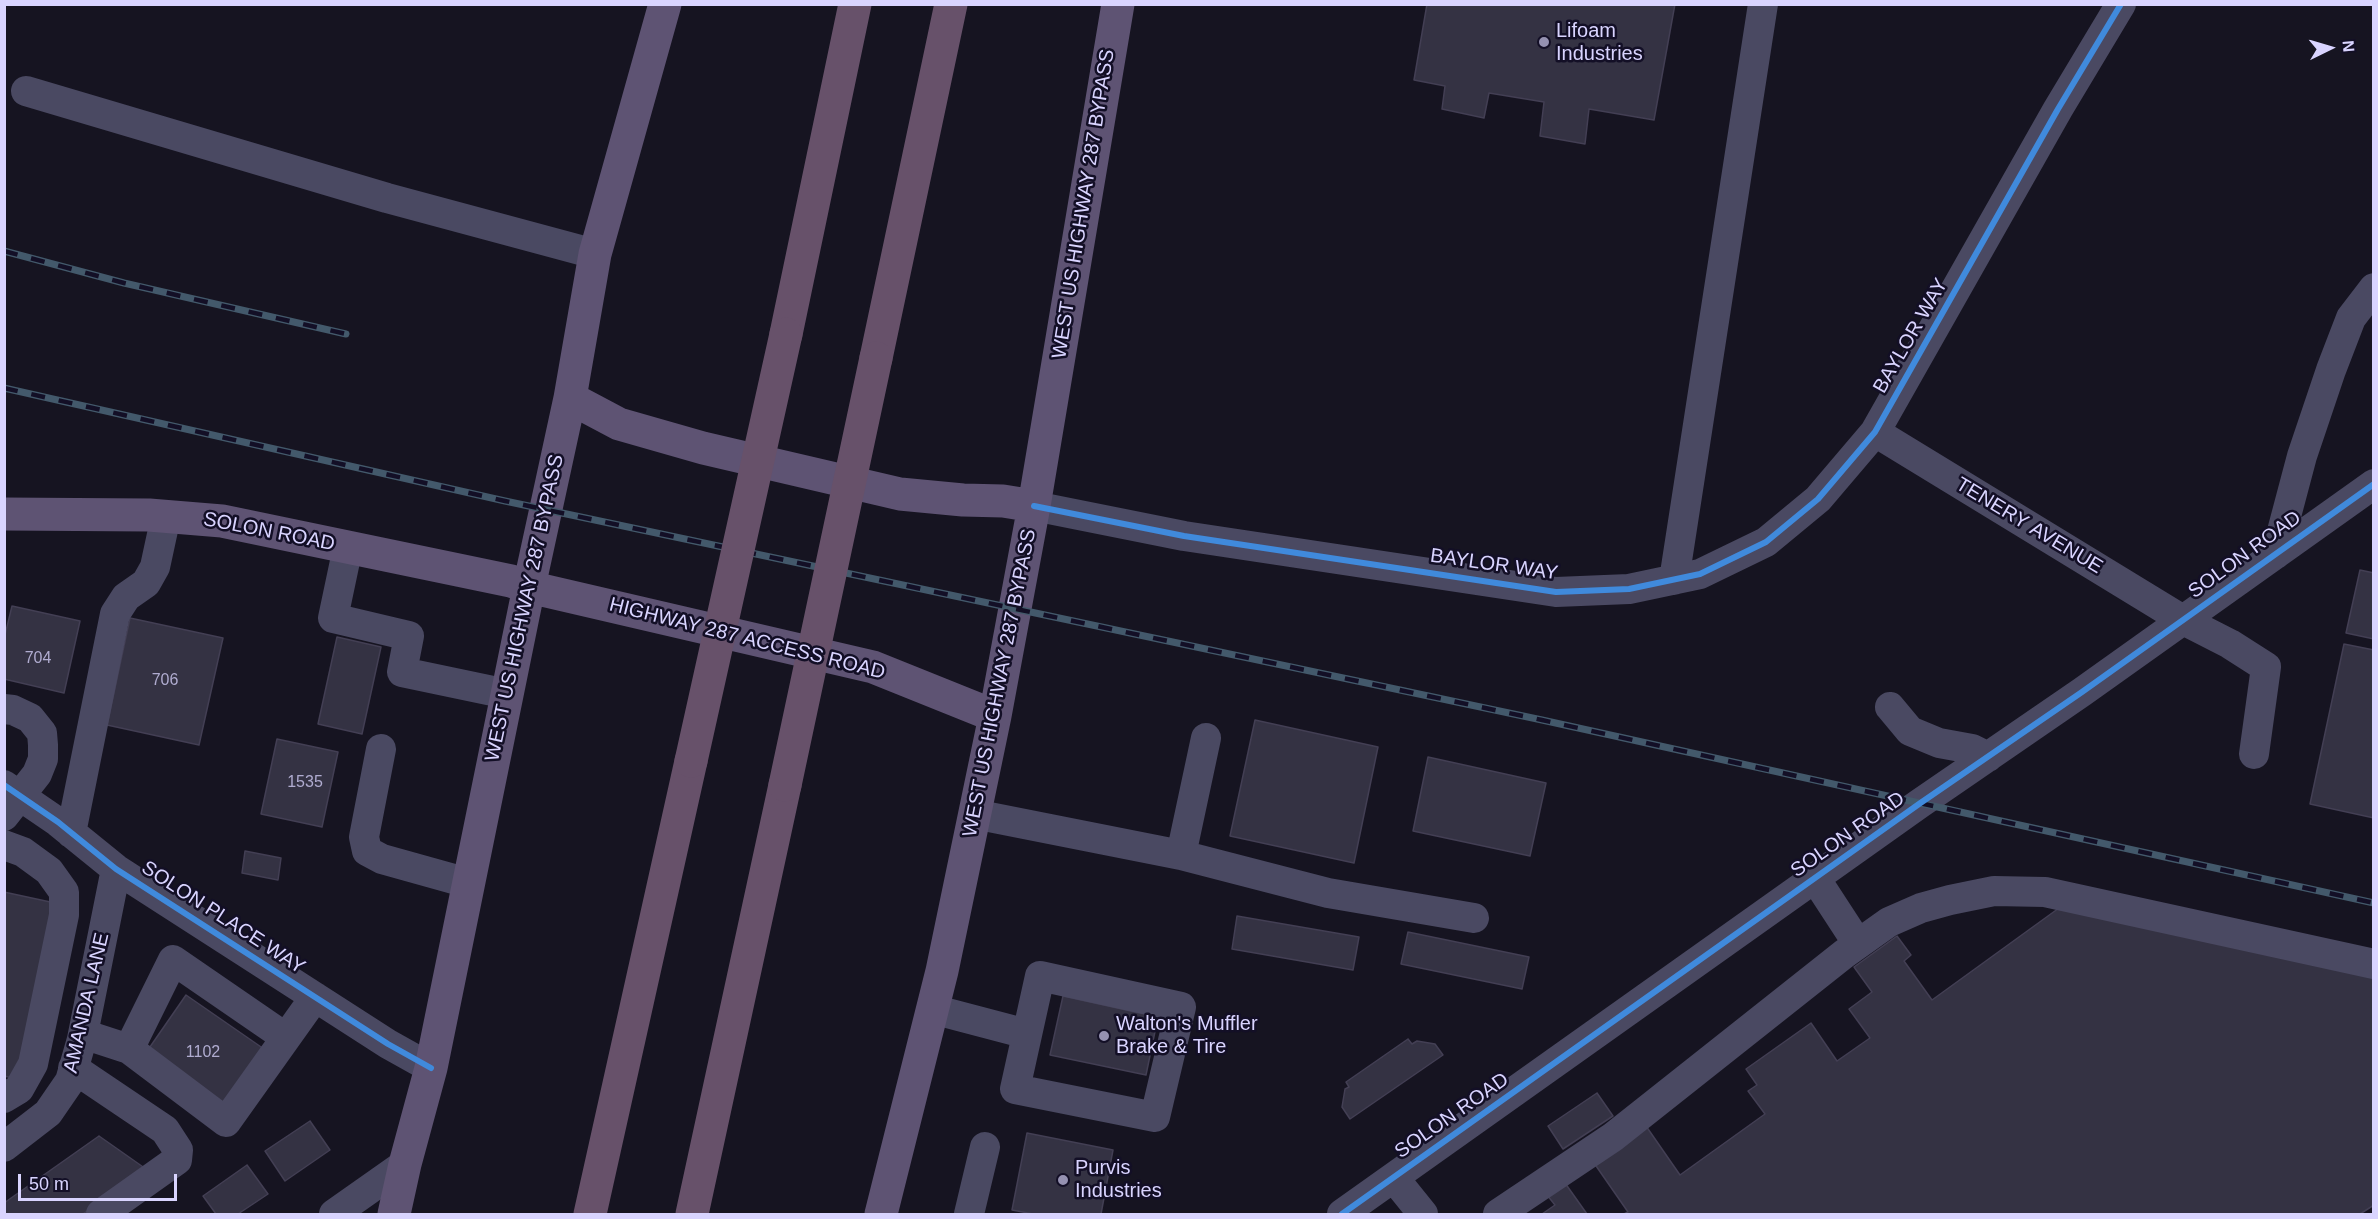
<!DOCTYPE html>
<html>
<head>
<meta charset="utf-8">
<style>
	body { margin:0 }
	#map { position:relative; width:2378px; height:1219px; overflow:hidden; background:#161421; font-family:Arial,sans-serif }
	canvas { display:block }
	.frame { position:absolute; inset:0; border:6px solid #d9d4ff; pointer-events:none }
	.north { position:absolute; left:2300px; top:18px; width:60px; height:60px; -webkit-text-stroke:4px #130f26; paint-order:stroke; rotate:85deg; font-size:16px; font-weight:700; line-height:24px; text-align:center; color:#d9d4ff }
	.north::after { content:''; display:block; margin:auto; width:21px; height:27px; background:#d9d4ff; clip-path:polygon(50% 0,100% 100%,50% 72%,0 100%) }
	.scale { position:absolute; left:18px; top:1174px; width:159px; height:27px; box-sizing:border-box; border:3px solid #d9d4ff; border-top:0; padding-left:8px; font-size:18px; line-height:21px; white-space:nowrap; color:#d9d4ff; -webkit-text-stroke:4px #130f26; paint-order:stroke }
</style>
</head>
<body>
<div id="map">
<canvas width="2378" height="1219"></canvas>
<div class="frame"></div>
<div class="north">N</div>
<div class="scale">50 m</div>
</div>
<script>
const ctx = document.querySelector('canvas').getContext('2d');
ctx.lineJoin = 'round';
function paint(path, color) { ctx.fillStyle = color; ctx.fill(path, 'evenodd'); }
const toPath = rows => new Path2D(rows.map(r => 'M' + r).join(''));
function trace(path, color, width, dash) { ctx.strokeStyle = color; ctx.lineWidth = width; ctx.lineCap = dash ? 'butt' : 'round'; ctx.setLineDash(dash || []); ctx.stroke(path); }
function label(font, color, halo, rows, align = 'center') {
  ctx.font = font + ' Arial,sans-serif'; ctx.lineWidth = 5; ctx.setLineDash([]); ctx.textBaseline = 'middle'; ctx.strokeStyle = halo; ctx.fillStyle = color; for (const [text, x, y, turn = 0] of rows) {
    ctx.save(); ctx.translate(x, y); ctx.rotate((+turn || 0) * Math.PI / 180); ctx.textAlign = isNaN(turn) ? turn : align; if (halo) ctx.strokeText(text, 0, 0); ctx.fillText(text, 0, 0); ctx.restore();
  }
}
const building = toPath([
	[1427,4,1675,4,1654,120,1589,109,1585,144,1540,136,1544,102,1489,93,1484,118,1442,109,1445,86,1414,80,1427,4],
	[2360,570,2374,573,2374,639,2346,633,2360,570],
	[12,606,80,621,64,693,4,679,4,639,12,606],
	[130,618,223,638,199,745,107,725,130,618],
	[337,637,381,647,362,734,318,724,337,637],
	[2344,644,2374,650,2374,818,2310,804,2344,644],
	[1255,720,1378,747,1354,863,1230,836,1255,720],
	[277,739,338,752,322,827,261,814,277,739],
	[1428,757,1546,783,1530,856,1413,831,1428,757],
	[245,851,281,858,278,880,242,873,245,851],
	[4,892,55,903,17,1079,4,1076,4,892],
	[2059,908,2374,977,2374,1205,2360,1214,1624,1214,1628,1212,1594,1163,1646,1126,1680,1175,1765,1114,1748,1091,1757,1085,1746,1069,1811,1023,1837,1061,1870,1038,1849,1009,1872,992,1854,967,1897,936,1911,955,1904,961,1932,1000,2059,908],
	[1237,916,1359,937,1353,970,1232,949,1237,916],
	[1408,932,1529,957,1522,989,1401,964,1408,932],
	[186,995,264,1049,222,1111,143,1057,186,995],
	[1063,996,1158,1017,1146,1075,1050,1055,1063,996],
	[1408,1039,1412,1044,1417,1041,1435,1044,1443,1055,1350,1119,1342,1107,1345,1089,1349,1087,1346,1082,1408,1039],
	[1597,1093,1613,1116,1563,1149,1548,1126,1597,1093],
	[310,1121,330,1150,285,1181,265,1151,310,1121],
	[1027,1133,1113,1150,1101,1214,1033,1214,1012,1210,1027,1133],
	[99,1136,146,1169,83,1214,4,1214,4,1203,99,1136],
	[247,1165,268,1194,238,1214,216,1214,203,1196,247,1165],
	[1565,1183,1587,1214,1542,1214,1555,1205,1547,1195,1565,1183]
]);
paint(building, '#343243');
trace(building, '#433f54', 1.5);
trace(toPath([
	[26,91,387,198,595,254],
	[1875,432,2183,620,2230,644,2266,667,2254,754],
	[1034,506,1184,536,1556,592,1629,589,1700,574,1766,542,1818,499,1875,432,2058,109,2121,4],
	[348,547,333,618,409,636,402,672,507,694],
	[2276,554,2302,456,2331,370,2351,318,2374,288],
	[1674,580,1763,4],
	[1890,707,1910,731,1939,743,1972,749,1988,757],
	[4,709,13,710,30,718,42,733,43,745,43,759,37,774,4,816],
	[381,749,364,837,367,851,382,859,468,883],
	[4,785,58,822,116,869,388,1044,431,1068],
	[974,814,1181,855,1206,738],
	[71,833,115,614,126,597,146,583,155,567,166,516],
	[4,845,23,852,49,871,64,892,64,915,33,1064,19,1089,4,1098],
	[1181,855,1328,893,1474,918],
	[1815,878,1858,944],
	[1040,976,1181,1007,1155,1117,1015,1089,1040,976],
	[932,1009,1027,1034],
	[83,1034,129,1049],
	[285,1037,173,960,129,1049,226,1122,315,997],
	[73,1068,165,1130,178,1150,177,1160,101,1214],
	[4,1147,48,1113,70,1081,82,1039,116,869],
	[1394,1178,1423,1214],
	[334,1214,405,1164],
	[969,1214,985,1147],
	[1342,1214,1919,804,2082,692,2374,484],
	[1498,1214,1613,1137,1844,954,1889,922,1921,908,1950,900,1994,891,2045,892,2374,964]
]), '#4a4962', 30);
trace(toPath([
	[570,398,619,424,703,448,900,494,963,500,1003,501,1034,506],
	[4,514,149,515,222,521,511,581,529,587,873,667,995,716],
	[394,1214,405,1164,431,1068,529,587,570,398,595,254,665,4],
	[881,1214,942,971,995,716,1034,506,1118,4]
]), '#5e5373', 33);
trace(toPath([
	[786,334,855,4],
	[876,358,951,4],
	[590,1214,691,761],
	[692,1214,785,785]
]), '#67516a', 33);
const rail = toPath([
	[4,251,124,283,346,334],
	[4,388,505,501,1542,720,2374,903]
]);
trace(rail, '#43596b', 7);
trace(rail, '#130f26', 4.5, [14]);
trace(toPath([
	[691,761,786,334],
	[785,785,876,358]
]), '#67516a', 33);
trace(toPath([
	[1034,506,1184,536,1556,592,1629,589,1700,574,1766,542,1818,499,1875,432,2058,109,2121,4],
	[4,785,58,822,116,869,388,1044,431,1068],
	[1342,1214,1919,804,2082,692,2374,484]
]), '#408adc', 6);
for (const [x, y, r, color] of [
	[1544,42,6,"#9591b1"],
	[1104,1036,6,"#9591b1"],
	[1063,1180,6,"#9591b1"]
]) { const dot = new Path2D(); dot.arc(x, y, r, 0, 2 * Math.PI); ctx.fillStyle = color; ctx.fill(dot); trace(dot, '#130f26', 2); }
label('16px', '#b0acd0', null, [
	["704",38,659],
	["706",165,681],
	["1535",305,783],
	["1102",203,1053]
]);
label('20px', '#d9d4ff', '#130f26', [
	["Lifoam",1556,31],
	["Industries",1556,54],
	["Walton's Muffler",1116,1024],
	["Brake & Tire",1116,1047],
	["Purvis",1075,1168],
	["Industries",1075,1191]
], 'left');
label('20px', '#d9d4ff', '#130f26', [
	["WEST US HIGHWAY 287 BYPASS",1084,204,-81],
	["BAYLOR WAY",1911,336,-60],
	["TENERY AVENUE",2029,526,31],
	["SOLON ROAD",269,532,11],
	["SOLON ROAD",2245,555,-36],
	["BAYLOR WAY",1494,565,8],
	["WEST US HIGHWAY 287 BYPASS",525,608,-78],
	["HIGHWAY 287 ACCESS ROAD",747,639,14],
	["WEST US HIGHWAY 287 BYPASS",1000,683,-79],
	["SOLON ROAD",1848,835,-35],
	["SOLON PLACE WAY",223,918,33],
	["AMANDA LANE",87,1003,-77],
	["SOLON ROAD",1452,1116,-35]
]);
</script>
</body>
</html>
